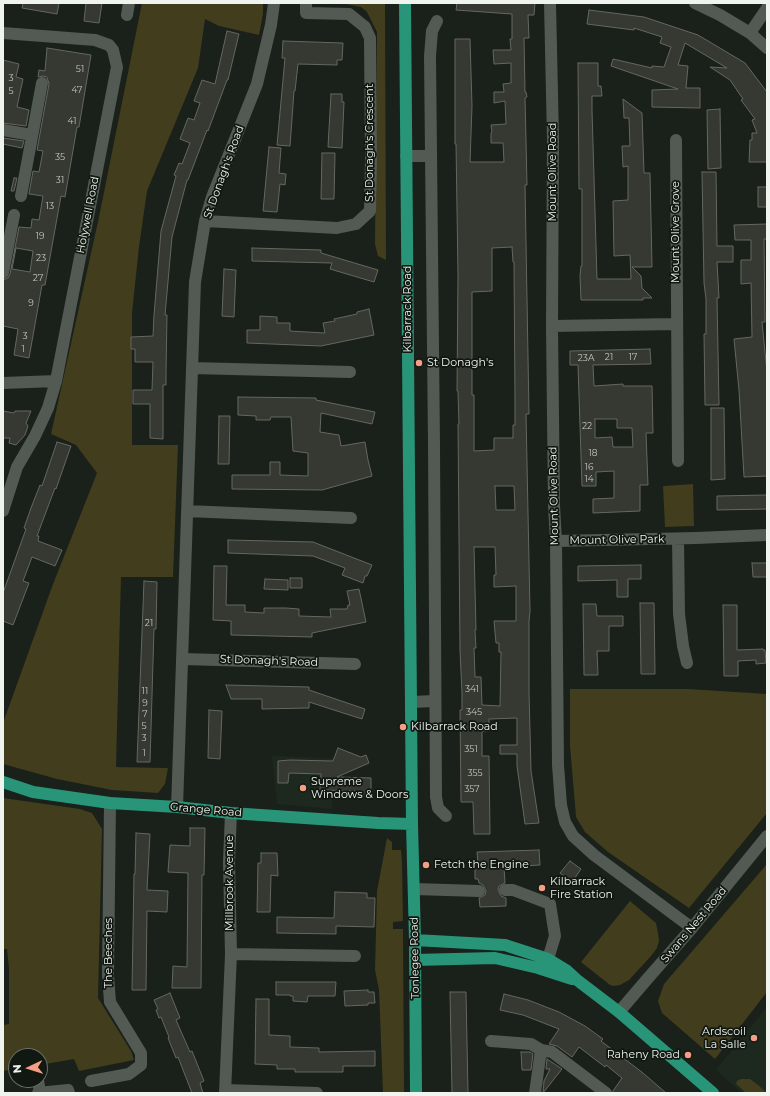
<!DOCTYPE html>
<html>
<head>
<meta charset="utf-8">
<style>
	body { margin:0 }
	#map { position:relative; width:770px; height:1096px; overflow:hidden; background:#1a201a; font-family:Montserrat,sans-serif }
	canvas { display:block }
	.frame { position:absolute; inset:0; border:4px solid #eff4ef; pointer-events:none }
	.north { position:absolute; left:8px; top:1048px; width:40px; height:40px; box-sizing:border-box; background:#111711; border:1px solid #6a6f6a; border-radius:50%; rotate:266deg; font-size:11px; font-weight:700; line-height:16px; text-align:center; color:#eff4ef }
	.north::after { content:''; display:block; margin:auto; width:14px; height:18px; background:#f39f85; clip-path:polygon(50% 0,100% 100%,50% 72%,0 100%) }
</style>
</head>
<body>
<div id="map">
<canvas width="770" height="1096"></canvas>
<div class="frame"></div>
<div class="north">N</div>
</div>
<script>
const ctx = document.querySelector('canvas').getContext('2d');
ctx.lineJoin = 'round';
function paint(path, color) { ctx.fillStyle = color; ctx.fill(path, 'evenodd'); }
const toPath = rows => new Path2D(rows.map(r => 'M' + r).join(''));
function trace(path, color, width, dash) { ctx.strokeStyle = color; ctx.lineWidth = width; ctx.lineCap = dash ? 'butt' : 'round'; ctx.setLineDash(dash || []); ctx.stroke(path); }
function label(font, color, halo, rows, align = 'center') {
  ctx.font = font + ' Montserrat,sans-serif'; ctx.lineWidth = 3.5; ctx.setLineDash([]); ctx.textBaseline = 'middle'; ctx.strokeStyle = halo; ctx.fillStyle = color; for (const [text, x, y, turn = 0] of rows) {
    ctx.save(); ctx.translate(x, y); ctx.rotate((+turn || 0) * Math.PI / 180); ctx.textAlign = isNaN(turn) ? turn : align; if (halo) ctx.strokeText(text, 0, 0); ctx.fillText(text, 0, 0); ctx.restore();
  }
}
paint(toPath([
	[272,756,333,758,332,809,277,804],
	[767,1007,767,1093,742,1093,716,1070]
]), '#1d291e');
paint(toPath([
	[142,3,263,3,263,14,259,35,219,26,205,19,198,68,147,191,139,247,132,313,132,445,178,445,173,577,121,577,116,767,168,768,165,784,158,793,112,790,57,779,3,764,3,723,53,584,97,473,76,445,51,434,99,217],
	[326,3,385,3,386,260,378,256,375,244,377,32,367,12,361,7,346,4],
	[693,484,694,526,665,527,663,486],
	[570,689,688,689,767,694,767,813,689,908,608,852,585,832,576,817,570,746],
	[3,798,80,809,92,813,102,829,98,998,131,1051,134,1060,79,1071,74,1059,40,1065,40,1056,16,1056,16,1069,3,1071,3,1025,9,1024,9,969,7,949,3,949],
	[387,838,392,842,392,850,401,850,402,862,403,921,393,922,393,929,403,929,404,1093,383,1093,379,990,375,970,377,891],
	[767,864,767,992,715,1059,662,1013,658,1001,664,984],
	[630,901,656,923,658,933,659,941,657,948,651,956,629,980,620,985,614,986,610,985,581,962],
	[741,1079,750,1079,758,1085,767,1093,746,1093,736,1084,737,1081]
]), '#413d1d');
const building = toPath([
	[23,3,59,3,57,14,22,8,23,3],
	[86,3,102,3,99,23,84,21,86,3],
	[457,3,535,3,534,15,528,15,529,38,524,38,525,92,526,92,527,97,525,98,527,185,525,185,529,414,526,414,530,611,529,621,529,692,531,771,539,823,525,824,517,766,517,754,500,754,500,745,517,745,517,718,489,719,489,731,482,731,482,756,489,756,490,834,474,834,473,802,461,802,460,710,462,710,462,693,460,650,458,424,459,424,458,391,457,391,458,275,456,144,455,144,455,39,470,39,472,106,470,162,504,162,503,143,491,143,491,133,492,132,491,125,506,124,505,101,494,103,494,92,504,92,503,84,511,83,511,63,494,64,493,50,511,50,510,39,512,39,512,14,456,10,457,3],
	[512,247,513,262,514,262,515,401,515,425,513,425,513,438,494,438,494,450,474,451,474,395,472,395,472,292,492,291,492,248,512,247],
	[495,486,514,486,515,510,496,510,495,486],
	[474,547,495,547,496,575,494,575,494,587,516,586,516,621,494,621,496,643,499,643,499,652,501,652,500,706,482,705,481,677,475,677,474,648,476,648,475,630,476,630,474,547],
	[589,10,644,17,698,35,745,63,767,92,767,162,749,162,750,140,752,140,752,133,757,133,752,120,755,119,741,100,743,99,730,80,710,67,727,68,685,43,678,65,688,66,686,88,700,88,700,108,652,107,652,90,678,89,611,66,613,59,652,68,652,66,664,67,671,47,660,43,662,37,634,28,634,30,587,24,589,10],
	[227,31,239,34,228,80,227,80,208,131,207,130,188,180,187,180,172,237,165,315,167,315,166,373,166,385,163,385,163,439,150,438,150,404,133,404,133,390,152,390,153,362,135,362,135,349,131,349,131,337,153,336,154,315,161,231,176,176,174,175,179,163,182,164,190,143,180,139,188,118,194,120,200,103,194,101,202,80,215,84,227,31],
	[283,41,343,43,342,60,337,60,337,65,298,64,295,91,294,91,290,146,277,145,285,58,282,58,283,41],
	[47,48,91,55,79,127,77,127,65,197,61,196,45,285,42,285,29,358,14,355,18,329,3,326,3,280,8,278,10,274,19,227,31,228,32,219,39,220,43,196,29,194,33,171,39,172,43,151,37,150,49,84,47,77,43,76,38,77,39,70,45,71,47,48],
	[16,248,33,251,30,272,12,269,16,248],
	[3,60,19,64,16,77,23,79,17,107,29,110,26,126,3,123,3,60],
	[578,63,598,63,598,86,601,86,602,96,592,96,592,110,597,279,631,279,630,255,614,256,613,201,628,200,628,166,623,167,622,146,630,146,629,118,624,118,623,99,642,113,644,173,650,173,652,267,632,267,641,276,642,288,652,298,643,298,643,300,581,300,580,276,581,266,582,266,582,189,579,189,578,63],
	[331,94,342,94,342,102,344,102,342,148,328,147,331,94],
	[720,109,721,168,708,169,707,110,720,109],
	[3,138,24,141,22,148,3,144,3,138],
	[269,147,281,148,279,173,286,174,285,185,280,184,277,212,263,211,269,147],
	[322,153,335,153,334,199,321,199,322,153],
	[702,172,716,172,717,246,733,246,733,262,717,262,719,298,717,298,719,405,705,405,704,334,706,334,706,299,704,283,702,172],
	[14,178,17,178,14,191,11,191,14,178],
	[758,187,767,187,767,207,758,207,758,187],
	[767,224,767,239,764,239,765,322,762,322,767,372,767,476,744,477,739,390,734,339,752,337,751,283,741,284,741,260,751,260,751,240,735,240,734,225,767,224],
	[252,248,321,250,321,253,378,270,374,282,330,269,332,263,252,261,252,248],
	[224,269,236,270,234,317,222,316,224,269],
	[369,309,374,335,321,346,247,343,247,330,260,330,260,316,277,317,277,323,290,323,290,331,325,333,323,323,335,321,334,319,357,314,357,312,369,309],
	[650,349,651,364,593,365,594,386,623,384,623,386,652,386,653,433,646,433,648,485,640,485,640,511,593,513,593,499,614,498,614,471,596,472,596,486,582,486,578,365,570,365,570,351,650,349],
	[595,419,617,419,617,428,632,428,633,447,613,447,612,437,595,438,595,419],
	[238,397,316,398,316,400,375,412,372,424,321,413,320,432,339,435,341,446,365,442,368,460,372,476,322,490,232,489,232,475,270,475,270,462,280,462,280,475,308,476,308,453,293,451,291,417,271,417,270,420,256,420,256,416,238,415,238,397],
	[711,408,724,408,725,479,711,480,711,408],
	[3,411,14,413,15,411,31,411,26,423,28,426,25,435,16,445,9,443,10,438,3,438,3,411],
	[219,416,230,416,229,464,218,464,219,416],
	[57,442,71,446,56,489,55,488,37,536,39,536,38,541,62,550,55,566,32,557,23,581,29,583,13,625,3,621,3,593,26,529,24,528,31,508,40,485,42,486,57,442],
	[767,495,767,509,717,510,717,496,767,495],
	[228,540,313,542,372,565,367,576,365,576,363,583,342,575,345,568,313,556,228,553,228,540],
	[752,563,767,563,767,577,753,577,752,563],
	[641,565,641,579,628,579,628,597,617,597,617,580,578,581,578,566,641,565],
	[214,566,227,566,226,605,245,605,245,612,264,613,264,608,286,608,299,609,299,616,331,617,330,609,347,609,348,605,350,605,347,591,359,589,366,622,312,633,312,637,231,635,231,621,213,620,214,566],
	[290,578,302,578,302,588,290,588,290,578],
	[265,579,288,580,288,590,264,589,265,579],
	[144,581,157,582,156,629,154,629,150,762,137,762,144,581],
	[640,603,654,603,655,674,641,674,640,603],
	[583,604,596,604,597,616,623,616,623,626,609,626,609,651,597,651,598,675,584,675,583,604],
	[723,605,737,605,737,650,763,649,763,650,765,650,766,663,756,664,756,660,738,661,738,676,724,676,723,605],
	[226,685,309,687,309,690,365,709,362,719,309,702,309,708,262,709,262,699,231,699,226,685],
	[209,710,222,711,220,759,208,758,209,710],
	[338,748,361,757,366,755,369,763,337,777,371,778,371,796,356,796,356,791,320,790,321,774,289,773,288,783,278,783,278,761,290,760,333,761,338,748],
	[190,828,205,828,204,875,202,875,201,988,172,988,173,966,187,967,188,873,168,872,170,845,190,846,190,828],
	[136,833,150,834,147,890,168,891,167,912,147,911,146,990,132,990,134,874,135,874,136,833],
	[539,850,540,865,504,867,505,883,499,886,498,890,501,896,506,898,506,906,480,907,479,898,485,895,486,891,483,885,479,883,478,879,475,879,475,864,478,864,477,852,539,850],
	[261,853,277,853,278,876,271,875,270,912,257,912,258,863,261,863,261,853],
	[570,861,581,869,572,882,560,873,570,861],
	[335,892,367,893,367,898,375,898,374,927,336,926,336,934,277,933,277,917,334,918,335,892],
	[276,982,336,982,335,996,308,996,307,1002,293,1001,293,996,290,996,290,995,276,995,276,982],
	[368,990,368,992,374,992,375,1003,368,1003,368,1005,345,1006,344,991,368,990],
	[450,992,466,992,468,1093,452,1093,450,992],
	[170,993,180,1018,176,1020,190,1052,192,1051,204,1081,200,1083,203,1093,192,1093,178,1057,176,1058,168,1038,169,1037,161,1017,159,1018,156,1010,158,1009,154,1000,170,993],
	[504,994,528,1000,559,1012,585,1026,603,1039,601,1041,643,1073,666,1093,613,1093,613,1091,622,1078,606,1065,605,1067,579,1047,572,1057,557,1046,549,1044,559,1029,523,1015,500,1010,504,994],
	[256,999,269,999,269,1035,290,1036,290,1047,319,1048,319,1052,375,1051,375,1066,343,1066,343,1072,295,1072,295,1069,277,1069,277,1065,255,1064,256,999],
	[521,1052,530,1052,533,1054,531,1070,522,1070,521,1052],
	[547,1059,562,1069,543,1093,544,1081,550,1069,546,1069,547,1059]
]);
paint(building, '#363931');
trace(building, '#64685f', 1);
trace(toPath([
	[550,3,553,139,552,326,554,505,556,541,558,765,561,805,565,822,573,836,594,855,692,928],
	[695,3,720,15,750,33,767,48],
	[127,15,129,3],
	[437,21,432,31,430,56,434,444,436,797,438,808,446,816],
	[3,33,95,40,109,45,113,50,117,67,56,381,48,408,35,436,17,467,3,511],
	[750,33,767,8],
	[3,130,32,135],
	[676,140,678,461],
	[406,156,431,156],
	[21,196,42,83],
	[205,221,337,228,356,224,370,211,371,159,370,38,365,27,349,14,306,13,306,3],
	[3,273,14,215],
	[552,326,676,324],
	[192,368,350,372],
	[3,383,56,381],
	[187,511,351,518],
	[678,539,679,614,683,646,687,663],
	[556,541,696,538,767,535],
	[183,659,355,664],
	[411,702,435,701],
	[177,807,195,282,205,221,212,197,257,84,271,25,274,3],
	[414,889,479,891],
	[505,890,513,890,550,904,555,936,548,959],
	[231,954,355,956],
	[619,1012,649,977,692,928,767,836],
	[491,1041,531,1044,541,1050,552,1052,606,1093],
	[38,1080,40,1093],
	[91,1081,129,1074,141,1065,141,1053,110,1002,108,975,110,803],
	[225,1090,317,1093],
	[38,1093,68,1090,69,1093],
	[225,1093,231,954,229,862,231,813],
	[535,1093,541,1050]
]), '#525a53', 12);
trace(toPath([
	[405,3,412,824,415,940,416,1093],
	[3,782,33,792,110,803,177,807,231,813,378,823,412,824],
	[415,940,505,945,548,959,566,970,577,980,619,1012,713,1093],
	[415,960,495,958,538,968,572,979]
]), '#289579', 12);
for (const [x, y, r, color] of [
	[419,363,4,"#f39f85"],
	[403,727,4,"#f39f85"],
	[303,788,4,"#f39f85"],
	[426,865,4,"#f39f85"],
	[542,888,4,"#f39f85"],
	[754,1038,4,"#f39f85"],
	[688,1055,4,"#f39f85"]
]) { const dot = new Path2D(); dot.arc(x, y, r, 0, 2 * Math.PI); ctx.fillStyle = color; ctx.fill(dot); trace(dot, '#111711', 1.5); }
label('9px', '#c1c5c0', null, [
	["51",80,69],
	["3",11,78],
	["47",77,90],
	["5",11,91],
	["41",72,121],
	["35",60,157],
	["31",60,180],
	["13",50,206],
	["19",40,236],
	["23",41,258],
	["27",38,278],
	["9",31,303],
	["3",25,336],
	["1",23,349],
	["21",609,357],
	["17",633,357],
	["23A",586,358],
	["22",587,426],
	["18",593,453],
	["16",589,467],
	["14",589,479],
	["21",149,623],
	["341",472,689],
	["11",145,691],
	["9",145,703],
	["345",474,712],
	["7",145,714],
	["5",144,726],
	["3",144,738],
	["351",471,749],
	["1",144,753],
	["355",475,773],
	["357",472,789]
]);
label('11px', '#eff4ef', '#111711', [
	["St Donagh's Crescent",370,143,-90],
	["St Donagh's Road",224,172,-70],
	["Mount Olive Road",553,172,-90],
	["Holywell Road",88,215,-79],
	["Mount Olive Grove",676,232,-90],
	["Kilbarrack Road",408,309,-90],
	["Mount Olive Road",554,496,-91],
	["Mount Olive Park",617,540,-1],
	["St Donagh's Road",269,661,2],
	["Grange Road",206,810,5],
	["Millbrook Avenue",230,883,-90],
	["Swans Nest Road",694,925,-50],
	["The Beeches",109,953,-90],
	["Tonlegee Road",415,958,-91]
]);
label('11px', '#eff4ef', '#111711', [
	["St Donagh's",427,363],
	["Kilbarrack Road",411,727],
	["Supreme",311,782],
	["Windows & Doors",311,795],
	["Fetch the Engine",434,865],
	["Kilbarrack",550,882],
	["Fire Station",550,895],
	["Ardscoil",746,1032,"right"],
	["La Salle",746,1045,"right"],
	["Raheny Road",680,1055,"right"]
], 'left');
</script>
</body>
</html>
